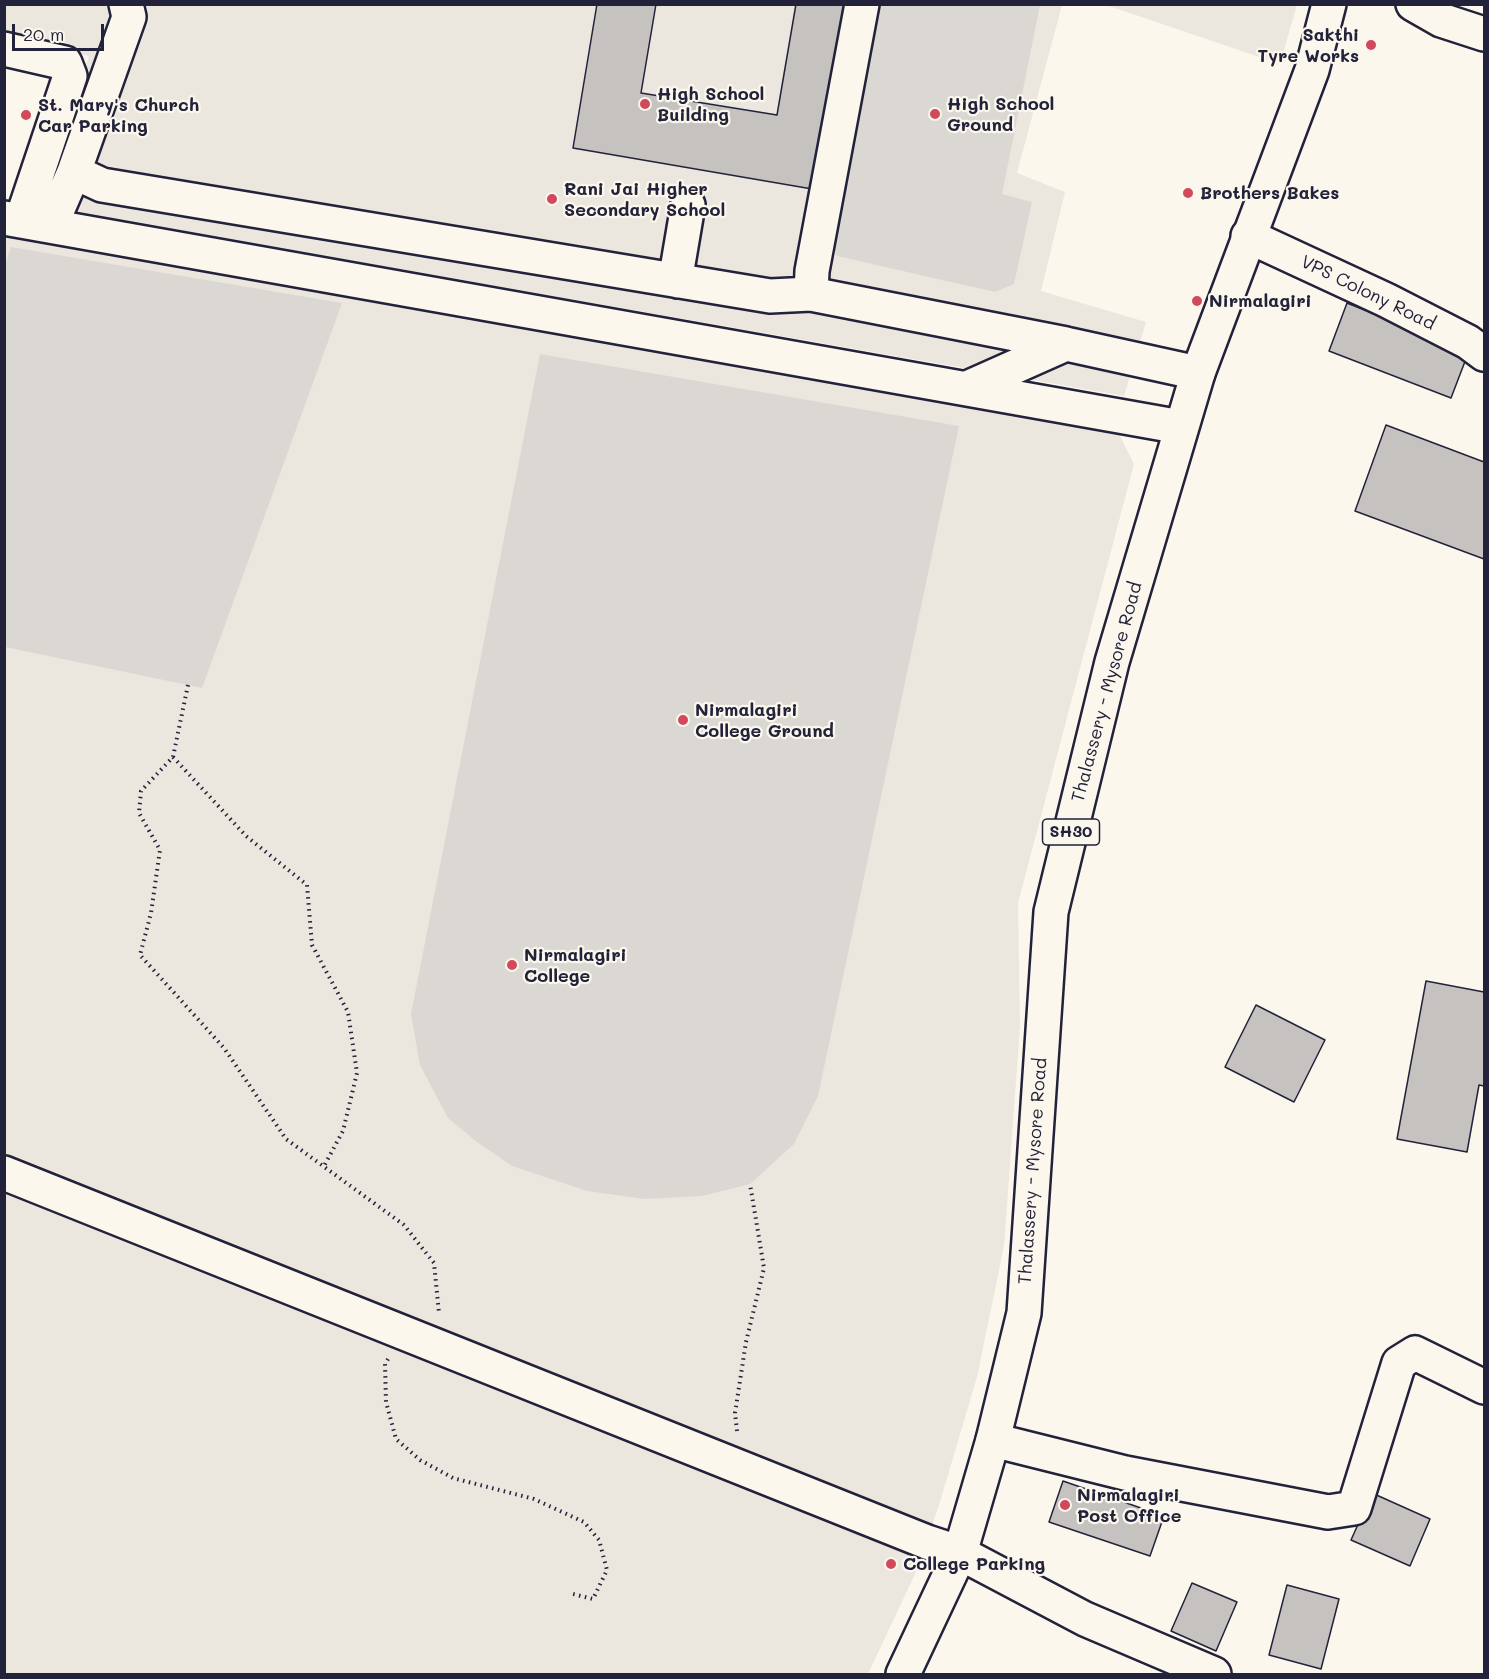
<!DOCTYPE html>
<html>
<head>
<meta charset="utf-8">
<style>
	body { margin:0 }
	#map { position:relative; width:1489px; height:1679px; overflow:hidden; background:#fbf7ec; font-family:Mali,sans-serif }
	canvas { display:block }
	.frame { position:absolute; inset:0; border:6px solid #22223b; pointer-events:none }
	.scale { position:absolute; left:12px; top:24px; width:92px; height:27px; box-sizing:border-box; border:3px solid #22223b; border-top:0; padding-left:8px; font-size:18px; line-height:21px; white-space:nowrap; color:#22223b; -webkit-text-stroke:4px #fbf7ec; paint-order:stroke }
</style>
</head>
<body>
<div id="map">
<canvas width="1489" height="1679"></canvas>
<div class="frame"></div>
<div class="scale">20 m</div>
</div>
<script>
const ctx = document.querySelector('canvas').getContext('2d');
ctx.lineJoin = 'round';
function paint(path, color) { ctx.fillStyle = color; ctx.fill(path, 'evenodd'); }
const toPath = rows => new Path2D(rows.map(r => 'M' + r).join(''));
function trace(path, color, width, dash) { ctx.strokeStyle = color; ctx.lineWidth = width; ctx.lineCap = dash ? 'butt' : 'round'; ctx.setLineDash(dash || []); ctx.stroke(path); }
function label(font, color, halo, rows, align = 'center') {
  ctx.font = font + ' Mali,sans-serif'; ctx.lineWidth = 4.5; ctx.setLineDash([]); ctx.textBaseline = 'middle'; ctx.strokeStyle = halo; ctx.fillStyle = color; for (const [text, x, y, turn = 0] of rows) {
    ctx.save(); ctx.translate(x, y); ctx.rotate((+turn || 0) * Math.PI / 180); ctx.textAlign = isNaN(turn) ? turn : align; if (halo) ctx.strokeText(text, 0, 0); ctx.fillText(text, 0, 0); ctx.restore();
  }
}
paint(toPath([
	[5,4,1062,5,1017,173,1065,192,1041,291,1146,322,1124,396,39,206,89,56,5,36],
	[1106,5,1297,5,1280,64],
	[4,232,1117,430,1134,464,1018,903,1020,1027,1004,1246,977,1377,939,1505,915,1574,868,1674,5,1674]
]), '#ebe7df');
paint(toPath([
	[872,5,1040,5,1002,194,1032,202,1014,284,995,292,837,256,829,237],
	[11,247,342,303,202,688,5,647,4,268],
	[540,354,959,426,818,1096,794,1144,750,1184,702,1196,645,1199,587,1191,512,1166,477,1142,448,1118,420,1065,411,1014]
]), '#dbd8d3');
const building = toPath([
	[597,4,656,4,641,93,777,115,796,4,849,4,818,190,573,148,597,4],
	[1347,303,1469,351,1451,398,1329,351,1347,303],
	[1386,425,1484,462,1484,559,1355,511,1386,425],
	[1426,981,1484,992,1484,1086,1479,1085,1467,1152,1397,1139,1426,981],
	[1256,1005,1325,1040,1294,1102,1225,1067,1256,1005],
	[1063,1481,1164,1516,1150,1556,1049,1522,1063,1481],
	[1372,1493,1430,1519,1410,1566,1351,1540,1372,1493],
	[1192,1583,1237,1602,1216,1651,1171,1631,1192,1583],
	[1287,1585,1339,1599,1321,1669,1269,1655,1287,1585]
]);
paint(building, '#c6c2c0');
trace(building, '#22223b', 1.5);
const minor = toPath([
	[1413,4,1441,20,1484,34],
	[4,49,65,63,70,76,22,219],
	[74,172,129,17,126,4],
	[4,218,1181,427],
	[51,225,74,172,102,185,770,296,811,294,1066,344,1198,373],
	[1248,236,1386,300,1468,342,1484,354],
	[678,281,677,270,688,205],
	[811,294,812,271,862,4],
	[967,388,1066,344],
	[4,1173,927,1542,960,1553,1085,1619,1214,1674],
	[993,1440,1125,1473,1328,1512,1354,1508,1399,1363,1415,1353,1484,1387]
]);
const major = toPath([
	[903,1674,960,1553,993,1440,1024,1313,1051,912,1112,662,1198,373,1312,70,1329,4]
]);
trace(minor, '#22223b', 38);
trace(major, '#22223b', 38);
trace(toPath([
	[188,685,173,757,141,791,139,813,160,850,151,913,140,955,224,1048,286,1139,404,1225,434,1263,439,1313],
	[173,757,246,836,307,885,312,945,348,1012,357,1073,343,1131,324,1166],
	[388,1359,385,1364,386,1402,396,1439,420,1460,453,1478,534,1499,584,1522,599,1540,607,1570,593,1599,573,1594],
	[737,1431,735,1413,746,1342,764,1268,750,1184]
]), '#22223b', 4, [1.5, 4.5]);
trace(minor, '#fbf7ec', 33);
trace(major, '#fbf7ec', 33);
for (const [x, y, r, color] of [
	[1371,45,6,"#d1495b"],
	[645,104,6,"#d1495b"],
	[935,114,6,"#d1495b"],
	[26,115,6,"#d1495b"],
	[1188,193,6,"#d1495b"],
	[552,199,6,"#d1495b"],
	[1197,301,6,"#d1495b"],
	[683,720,6,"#d1495b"],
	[512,965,6,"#d1495b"],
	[1065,1505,6,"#d1495b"],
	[891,1564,6,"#d1495b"]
]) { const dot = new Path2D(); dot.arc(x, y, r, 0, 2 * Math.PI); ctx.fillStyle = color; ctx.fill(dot); trace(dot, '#fbf7ec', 2); }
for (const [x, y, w] of [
	[1071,832,57]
]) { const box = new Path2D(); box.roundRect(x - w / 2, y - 13, w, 26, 4.5); ctx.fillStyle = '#fbf7ec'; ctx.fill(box); trace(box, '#22223b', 1.5); }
label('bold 16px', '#22223b', null, [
	["SH30",1071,832]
]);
label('bold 18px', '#22223b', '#fbf7ec', [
	["Sakthi",1359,35,"right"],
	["Tyre Works",1359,56,"right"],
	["High School",657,94],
	["Building",657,115],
	["High School",947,104],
	["Ground",947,125],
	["St. Mary's Church",38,105],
	["Car Parking",38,126],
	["Rani Jai Higher",564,189],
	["Secondary School",564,210],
	["Brothers Bakes",1200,193],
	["Nirmalagiri",1209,301],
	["Nirmalagiri",695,710],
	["College Ground",695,731],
	["Nirmalagiri",524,955],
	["College",524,976],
	["Nirmalagiri",1077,1495],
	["Post Office",1077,1516],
	["College Parking",903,1564]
], 'left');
label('18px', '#22223b', '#fbf7ec', [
	["VPS Colony Road",1368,293,26],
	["Thalassery - Mysore Road",1107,692,-75],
	["Thalassery - Mysore Road",1033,1171,-86]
]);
</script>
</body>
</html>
